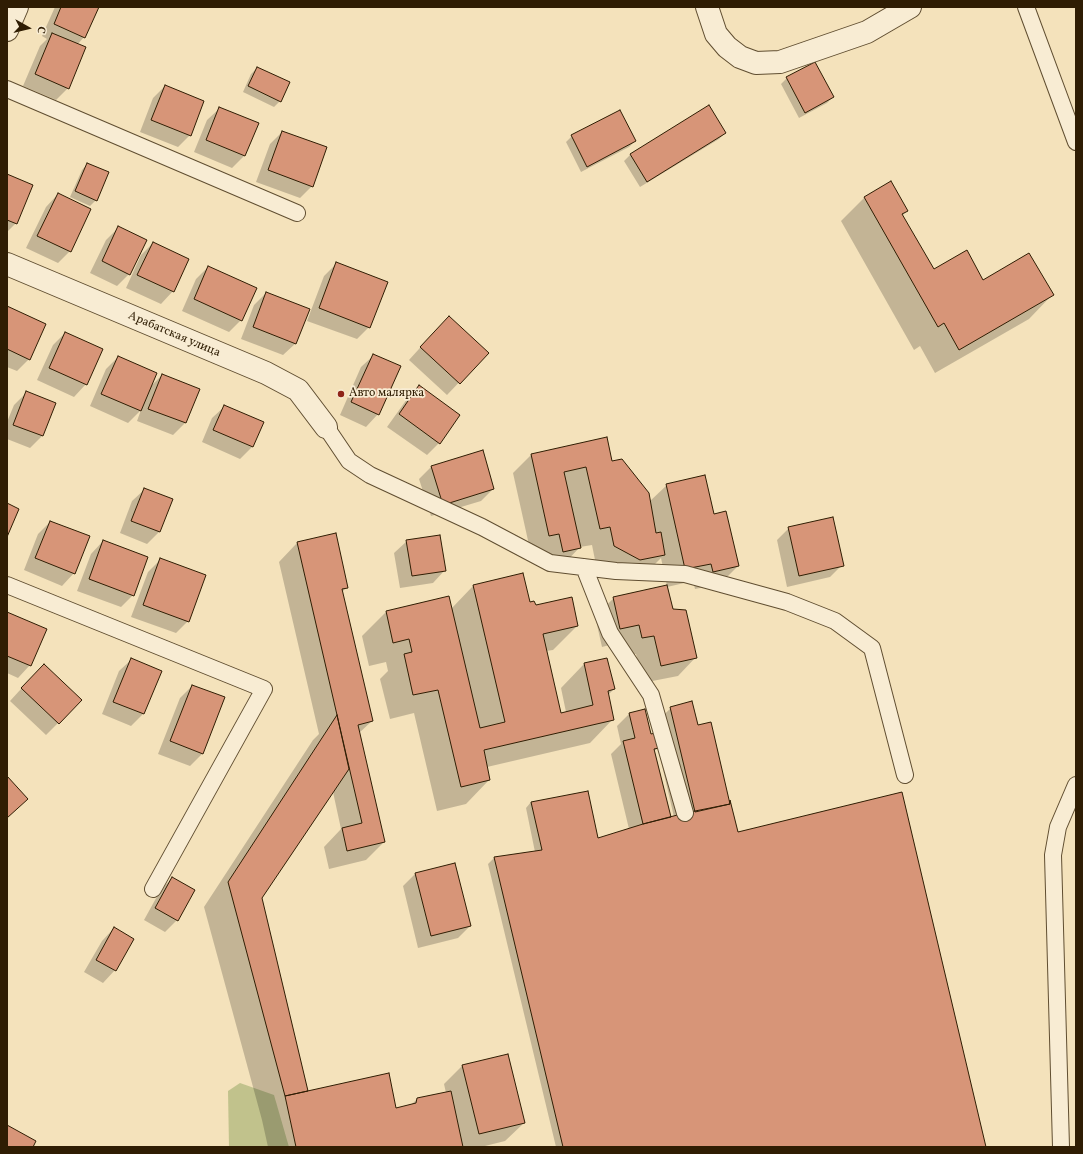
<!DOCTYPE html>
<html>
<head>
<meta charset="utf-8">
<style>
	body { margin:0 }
	#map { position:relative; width:1083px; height:1154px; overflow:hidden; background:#f4e2bb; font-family:Vollkorn,serif }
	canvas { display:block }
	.frame { position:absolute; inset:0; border:8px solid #2f1d03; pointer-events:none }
	.north { position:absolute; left:8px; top:8px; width:40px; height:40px; -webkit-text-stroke:3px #f8ecd3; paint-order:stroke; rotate:98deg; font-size:11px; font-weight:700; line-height:16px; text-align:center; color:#2f1d03 }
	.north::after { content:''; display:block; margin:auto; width:14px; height:18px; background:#2f1d03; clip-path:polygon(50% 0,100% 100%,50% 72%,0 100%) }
</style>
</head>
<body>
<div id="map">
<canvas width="1083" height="1154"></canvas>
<div class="frame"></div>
<div class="north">С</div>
</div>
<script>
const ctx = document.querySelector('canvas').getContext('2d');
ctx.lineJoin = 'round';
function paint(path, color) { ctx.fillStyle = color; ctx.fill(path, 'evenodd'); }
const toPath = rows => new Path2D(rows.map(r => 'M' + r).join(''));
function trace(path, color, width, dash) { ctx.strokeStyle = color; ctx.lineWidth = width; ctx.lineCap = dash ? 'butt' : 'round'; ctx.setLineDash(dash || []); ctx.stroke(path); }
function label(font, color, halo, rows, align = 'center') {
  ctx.font = font + ' Vollkorn,serif'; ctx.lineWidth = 3.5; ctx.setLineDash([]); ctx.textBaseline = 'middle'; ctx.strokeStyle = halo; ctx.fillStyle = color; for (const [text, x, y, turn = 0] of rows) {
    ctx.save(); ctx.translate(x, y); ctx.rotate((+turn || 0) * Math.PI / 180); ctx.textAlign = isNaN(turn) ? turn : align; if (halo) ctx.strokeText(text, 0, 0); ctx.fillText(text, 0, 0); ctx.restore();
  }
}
paint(toPath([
	[240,1083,274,1095,289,1147,229,1147,228,1091]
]), '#c1c28c');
paint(toPath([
	[55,7,98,7,84,37,77,45,68,88,56,100,23,86,40,46,47,39,42,36],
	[257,68,280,101,274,107,243,92,251,74],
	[787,78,833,97,827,103,799,118,781,84],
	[165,86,190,135,178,147,140,132,153,98],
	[709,107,725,133,719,139,640,187,624,161,630,155],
	[220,108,244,156,232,168,194,152,207,120],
	[282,132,312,186,300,198,256,182,270,144],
	[572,136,635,141,629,147,581,172,566,142],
	[87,164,96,200,90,206,70,197,82,170],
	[7,175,16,223,7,232],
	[890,182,907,211,902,216,934,271,1052,295,1029,319,935,373,920,346,914,350,841,221,864,198],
	[58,194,70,251,58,263,26,248,46,207],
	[118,228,129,274,117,286,90,273,106,240],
	[153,243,173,291,161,304,126,288,141,255],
	[336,264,369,327,357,339,307,321,324,276],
	[208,267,241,320,229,332,182,311,196,279],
	[266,293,296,343,283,355,241,339,254,305],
	[7,307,29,359,17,371,7,367],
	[437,329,487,353,447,395,409,360],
	[65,333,86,384,74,397,37,380,53,345],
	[374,355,378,414,366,427,340,415,361,367],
	[118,357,151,386,162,375,198,389,185,423,173,435,137,421,141,410,128,423,90,406,106,369],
	[419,386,439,443,427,455,387,427,407,399],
	[26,393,54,404,42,436,30,448,7,439,7,422,14,405],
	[225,406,263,423,252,447,240,459,202,442,212,418],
	[531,455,612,463,649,502,667,485,713,515,738,566,720,584,695,589,693,581,667,587,672,610,696,657,678,676,642,683,636,654,624,656,621,642,602,647,595,616,614,598,667,586,661,558,646,573,596,565,592,545,580,547,562,566,545,570,541,551,531,554,513,473],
	[431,467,493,489,481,501,431,516,419,479],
	[145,489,172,500,159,532,147,544,120,533,132,501],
	[50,522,74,573,62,586,24,570,38,534],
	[789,528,842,565,830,577,787,587,777,540],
	[335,534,347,587,342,592,372,721,359,733,384,842,366,860,329,869,324,847,341,829,333,792,260,898,308,1092,395,1109,411,1105,417,1099,446,1093,444,1084,462,1066,524,1123,505,1141,481,1147,268,1147,262,1120,204,907,313,740,319,734,279,562,297,543],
	[103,541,133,595,121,607,77,591,91,554],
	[407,541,445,570,433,583,400,588,394,553],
	[160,560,188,621,176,633,131,617,148,572],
	[522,575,529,603,577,626,553,650,546,651,560,714,566,712,561,688,584,664,614,689,608,695,613,719,590,743,487,767,489,780,466,804,437,811,414,713,390,719,380,679,388,671,386,662,369,666,362,636,386,612,448,597,451,609,473,586],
	[7,613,30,665,18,678,7,673],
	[132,659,143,714,131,726,102,714,119,671],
	[31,678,58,723,46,735,10,701],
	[192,686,202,754,190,766,158,754,180,698],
	[671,708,730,805,737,833,984,1147,556,1147,488,864,494,858,535,852,526,808,531,802,598,839,629,829,611,754,621,744,617,726,629,714,644,710,650,735,654,734,652,726],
	[658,748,674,817,670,818,654,751],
	[415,874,470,926,458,938,418,948,403,886],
	[172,878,177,920,165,932,144,920,160,891],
	[114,928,133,939,115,970,103,983,84,972,102,941]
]), '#0003');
const building = toPath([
	[61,7,99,7,85,38,54,24,61,7],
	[52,33,86,47,69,89,35,74,52,33],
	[815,62,834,97,805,113,786,77,815,62],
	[257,67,290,82,281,102,248,86,257,67],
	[165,85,204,101,191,136,151,120,165,85],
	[709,105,726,133,647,182,630,154,709,105],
	[219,107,259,123,245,156,206,140,219,107],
	[620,110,636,141,587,167,571,135,620,110],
	[282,131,327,147,313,187,268,170,282,131],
	[87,163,109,172,97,201,75,191,87,163],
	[7,174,33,185,17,224,7,220,7,174],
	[891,181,908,211,902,214,934,269,967,250,983,280,1029,253,1054,295,959,350,944,323,938,327,864,197,891,181],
	[58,193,91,209,71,252,37,236,58,193],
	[118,226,147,240,130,275,102,261,118,226],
	[153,242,189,259,174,292,137,275,153,242],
	[336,262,388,282,370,328,319,308,336,262],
	[208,266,257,288,242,321,194,299,208,266],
	[266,292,310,309,296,344,253,327,266,292],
	[7,306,46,324,30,360,7,349,7,306],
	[449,316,489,353,460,384,420,347,449,316],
	[65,332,103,349,87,385,49,368,65,332],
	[373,354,401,366,379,415,351,402,373,354],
	[118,356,157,373,141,411,101,394,118,356],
	[162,374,200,389,186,423,148,409,162,374],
	[419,385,460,415,440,444,399,414,419,385],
	[26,391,56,403,43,436,13,425,26,391],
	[224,405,264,422,253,447,213,430,224,405],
	[607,437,612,461,622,459,649,493,656,533,661,532,665,555,640,560,614,546,610,527,600,529,586,467,564,472,581,548,563,552,559,534,549,536,531,454,607,437],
	[483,450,494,489,443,505,431,466,483,450],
	[705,475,714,514,726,511,739,566,713,572,711,564,685,569,666,484,705,475],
	[144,488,173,499,160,532,131,521,144,488],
	[7,503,19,509,7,537,7,503],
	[833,517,844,566,799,576,788,527,833,517],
	[50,521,90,536,75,574,35,558,50,521],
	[336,533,348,588,342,589,373,721,358,725,385,842,347,851,342,828,362,823,297,542,336,533],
	[440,535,446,571,412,576,406,540,440,535],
	[103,540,148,557,134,596,89,579,103,540],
	[160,558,206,575,189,622,143,605,160,558],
	[523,573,530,602,534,601,536,605,572,597,578,626,543,634,561,713,593,705,584,663,607,658,615,689,608,691,614,720,484,750,490,780,461,787,438,690,413,695,404,654,412,652,409,639,393,643,386,611,449,596,480,728,505,722,473,585,523,573],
	[667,585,673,609,686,610,697,658,661,666,654,636,642,638,639,625,620,629,613,597,667,585],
	[7,612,47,629,31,666,7,656,7,612],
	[131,658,162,671,144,714,113,702,131,658],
	[44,664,82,700,59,724,21,688,44,664],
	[192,685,225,697,203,754,170,741,192,685],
	[692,701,698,725,711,722,730,804,695,812,670,707,692,701],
	[645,709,651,734,655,733,659,748,654,749,671,817,643,824,623,741,635,738,629,713,645,709],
	[337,715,349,769,262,898,308,1091,285,1096,228,882,337,715],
	[7,776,28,799,7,818,7,776],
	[588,791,598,838,643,824,685,813,730,804,730,800,738,832,902,792,986,1147,563,1147,494,857,542,850,531,802,588,791],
	[455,863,471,926,431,936,415,873,455,863],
	[172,877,195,890,178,921,155,908,172,877],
	[114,927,134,939,116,971,96,960,114,927],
	[508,1054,525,1123,479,1134,462,1065,508,1054],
	[389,1073,396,1108,416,1103,417,1098,451,1091,463,1147,296,1147,285,1096,389,1073],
	[7,1125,36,1141,33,1147,7,1147,7,1125]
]);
paint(building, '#d79578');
trace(building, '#2f1d03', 1);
const service = toPath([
	[1026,7,1076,142],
	[7,89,297,213],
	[326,427,349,461,370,475,482,527,550,563,616,571,685,574,787,602,835,621,872,648,905,775],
	[584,567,610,633,651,695,685,813],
	[7,585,264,689,153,889],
	[1061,1147,1053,855,1058,827,1076,785]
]);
const minor = toPath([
	[707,7,716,34,727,47,740,57,756,63,780,62,867,32,910,7],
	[7,30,17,7],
	[7,264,266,373,298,390,326,427]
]);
trace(service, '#604e31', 18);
trace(minor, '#604e31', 24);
trace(service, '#f8ecd3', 16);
trace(minor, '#f8ecd3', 22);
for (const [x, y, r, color] of [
	[341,394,4,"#8f2418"]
]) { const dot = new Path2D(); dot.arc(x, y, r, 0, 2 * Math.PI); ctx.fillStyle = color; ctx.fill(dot); trace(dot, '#f8ecd3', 1.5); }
label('12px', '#2f1d03', '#f8ecd3', [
	["Арабатская улица",174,335,23]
]);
label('12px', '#2f1d03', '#f8ecd3', [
	["Авто малярка",349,394]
], 'left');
</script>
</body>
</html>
